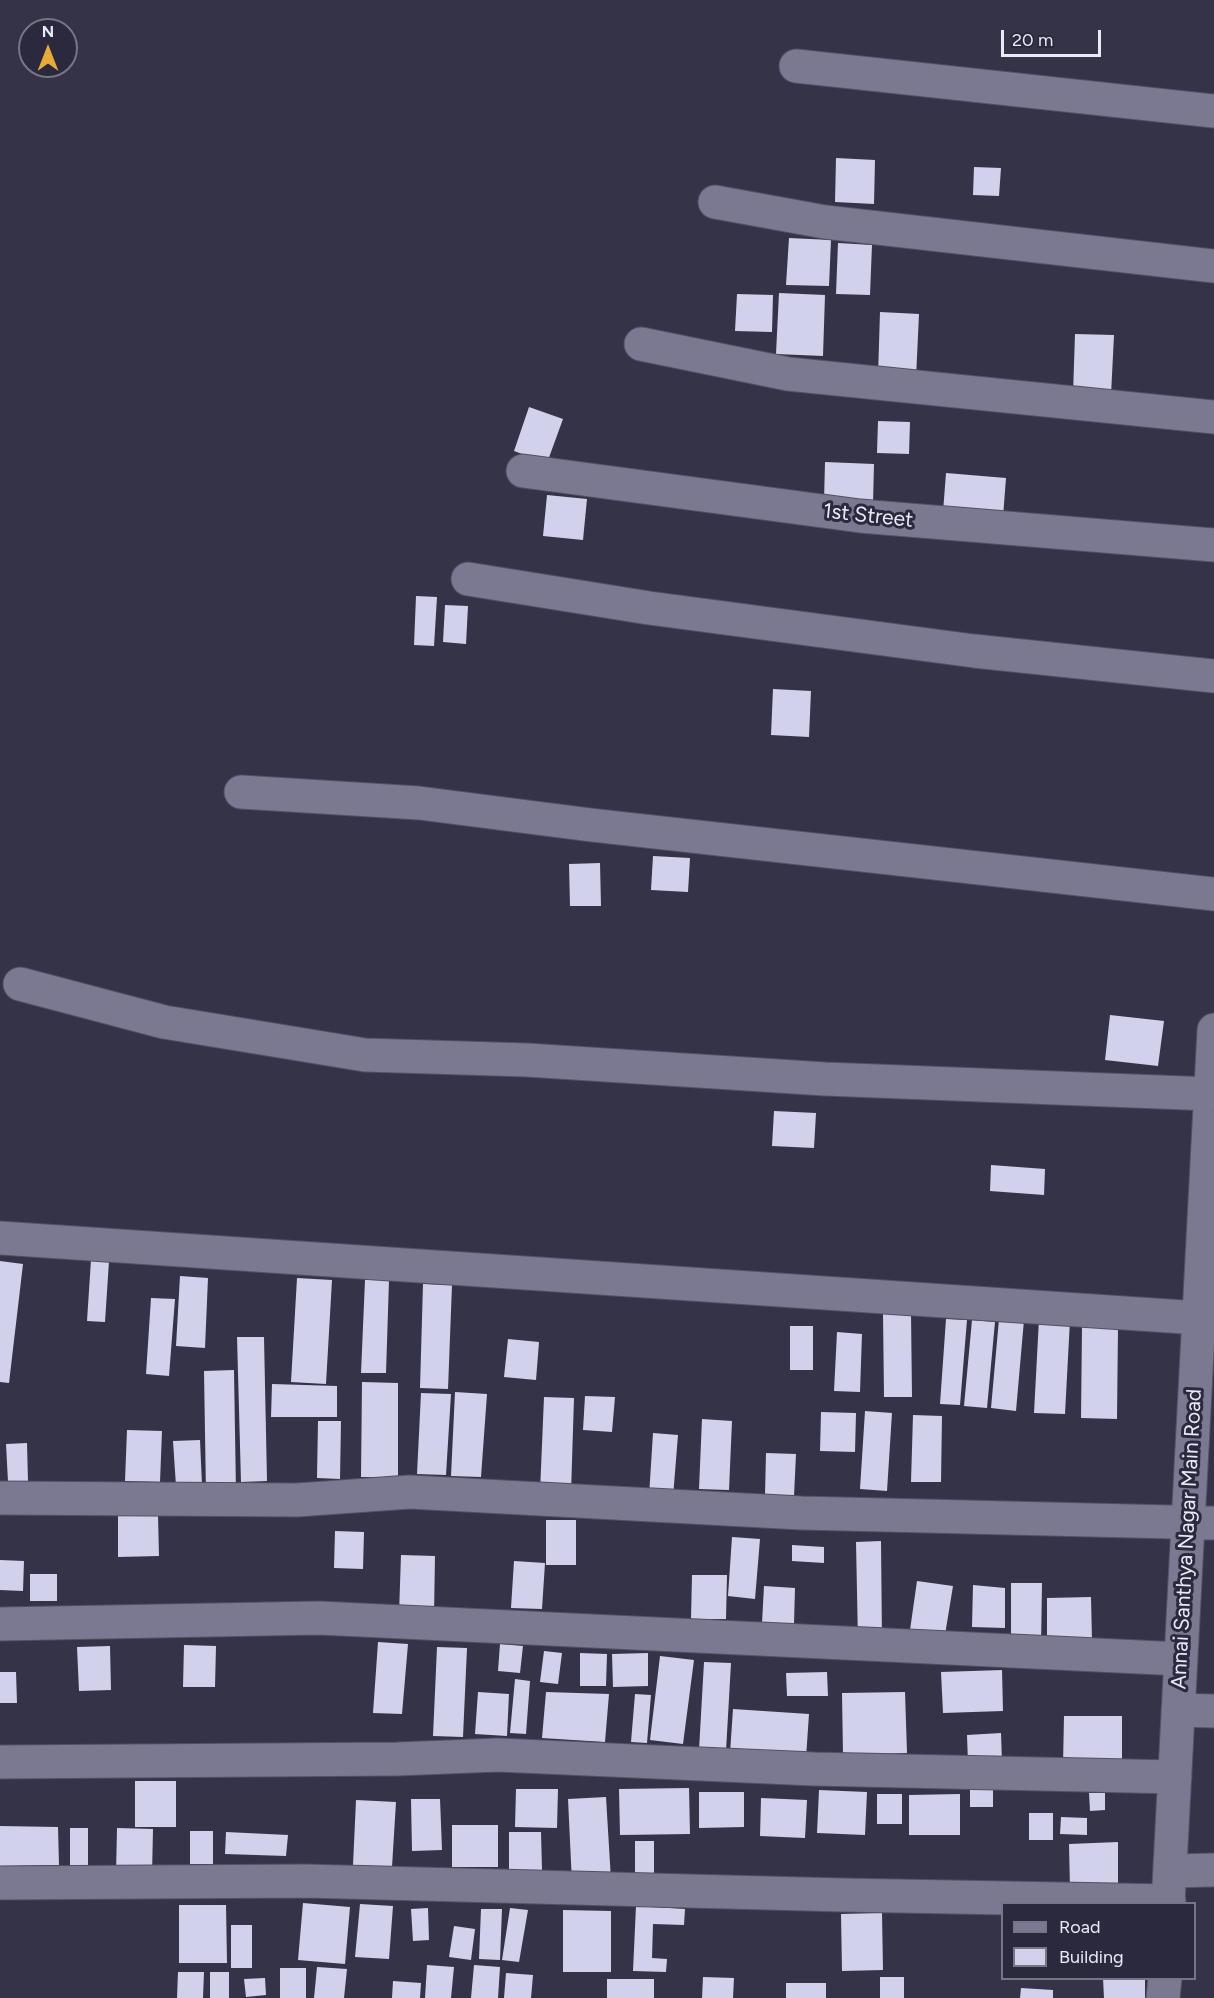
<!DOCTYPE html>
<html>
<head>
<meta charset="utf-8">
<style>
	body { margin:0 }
	#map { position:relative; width:1214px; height:1998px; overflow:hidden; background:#353348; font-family:Figtree,sans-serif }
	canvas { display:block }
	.legend { position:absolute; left:1001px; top:1902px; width:195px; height:78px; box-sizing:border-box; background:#2b293d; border:2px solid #777687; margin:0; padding:8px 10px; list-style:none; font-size:18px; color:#eae9f7 }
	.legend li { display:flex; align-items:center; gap:12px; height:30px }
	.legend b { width:30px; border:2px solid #777687 }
	.north { position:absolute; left:18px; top:18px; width:60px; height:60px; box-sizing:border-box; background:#2b293d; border:2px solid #777687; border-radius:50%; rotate:0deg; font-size:16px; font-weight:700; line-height:24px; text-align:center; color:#eae9f7 }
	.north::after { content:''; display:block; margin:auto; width:21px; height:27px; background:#eaaa38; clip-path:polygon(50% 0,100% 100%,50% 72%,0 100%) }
	.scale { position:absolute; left:1001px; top:30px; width:100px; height:27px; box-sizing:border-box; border:3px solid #eae9f7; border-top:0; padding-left:8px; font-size:18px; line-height:21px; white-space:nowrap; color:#eae9f7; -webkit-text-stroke:4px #2b293d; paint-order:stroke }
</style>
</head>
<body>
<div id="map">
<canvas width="1214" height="1998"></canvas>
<ul class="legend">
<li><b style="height:8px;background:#7b7991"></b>Road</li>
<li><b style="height:16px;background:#d2d1eb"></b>Building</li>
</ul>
<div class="north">N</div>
<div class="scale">20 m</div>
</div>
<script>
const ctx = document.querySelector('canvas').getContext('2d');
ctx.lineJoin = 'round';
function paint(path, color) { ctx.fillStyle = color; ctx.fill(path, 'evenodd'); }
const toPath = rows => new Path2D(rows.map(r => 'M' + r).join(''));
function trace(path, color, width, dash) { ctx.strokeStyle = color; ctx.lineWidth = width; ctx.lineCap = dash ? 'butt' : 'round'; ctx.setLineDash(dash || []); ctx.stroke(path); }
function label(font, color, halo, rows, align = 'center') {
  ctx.font = font + ' Figtree,sans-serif'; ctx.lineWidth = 6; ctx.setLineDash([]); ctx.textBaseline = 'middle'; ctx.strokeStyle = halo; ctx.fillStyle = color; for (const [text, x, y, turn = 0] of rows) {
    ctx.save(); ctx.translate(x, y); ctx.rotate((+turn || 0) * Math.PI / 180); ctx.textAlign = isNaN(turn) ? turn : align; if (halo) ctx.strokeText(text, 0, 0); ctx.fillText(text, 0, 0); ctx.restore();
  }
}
paint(toPath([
	[836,158,875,160,874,204,835,202],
	[974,167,1001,168,999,196,973,195],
	[789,238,831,240,829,286,786,285],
	[838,243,872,245,870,295,836,294],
	[779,293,825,295,823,356,776,354],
	[737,294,773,295,772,332,735,331],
	[880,312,919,314,916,378,878,376],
	[1075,334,1114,335,1111,395,1073,394],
	[529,407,563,419,547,463,514,451],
	[878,421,910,422,909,454,877,453],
	[825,462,874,464,873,503,824,501],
	[946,473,1006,478,1003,517,943,512],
	[547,495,587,499,583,540,543,536],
	[416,596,437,597,434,646,414,645],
	[445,605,468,606,466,644,443,642],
	[773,689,811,691,809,737,771,735],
	[653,856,690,858,688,892,651,890],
	[600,863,601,906,570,906,569,864],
	[1110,1015,1164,1021,1158,1066,1105,1060],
	[774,1111,816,1113,814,1148,772,1146],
	[991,1165,1045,1169,1044,1195,990,1191],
	[91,1260,109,1261,105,1322,87,1321],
	[0,1261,23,1264,9,1383,0,1382],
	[180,1276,208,1278,205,1348,176,1346],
	[297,1278,332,1280,326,1384,291,1382],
	[365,1280,389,1280,386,1373,361,1373],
	[423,1284,452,1285,448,1389,420,1388],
	[151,1298,175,1299,169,1376,146,1374],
	[883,1313,911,1313,912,1397,884,1397],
	[946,1319,967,1320,960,1405,940,1404],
	[999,1319,1024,1320,1016,1411,991,1408],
	[1039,1319,1070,1320,1065,1414,1034,1413],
	[972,1320,995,1322,987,1408,964,1406],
	[790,1326,813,1326,813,1370,790,1370],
	[1082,1327,1118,1327,1117,1419,1081,1418],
	[837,1332,862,1334,860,1392,834,1391],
	[237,1337,264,1337,267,1481,241,1482],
	[508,1339,539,1342,536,1380,504,1377],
	[234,1370,236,1493,206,1494,204,1371],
	[362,1382,398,1383,398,1477,361,1477],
	[272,1384,337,1386,337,1417,271,1417],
	[455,1392,487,1394,481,1477,451,1476],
	[421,1393,451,1394,446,1475,417,1474],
	[585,1396,615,1397,612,1432,583,1430],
	[544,1397,574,1398,571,1493,540,1492],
	[865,1411,892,1413,887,1491,860,1489],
	[821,1412,856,1413,855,1452,820,1451],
	[913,1415,942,1416,941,1482,911,1482],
	[702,1419,732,1421,729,1490,699,1489],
	[318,1421,341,1421,340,1479,317,1478],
	[127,1430,162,1431,160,1482,125,1481],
	[653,1433,678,1435,673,1497,649,1496],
	[200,1440,202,1485,176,1486,173,1441],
	[27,1443,28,1482,8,1482,6,1444],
	[766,1453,796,1454,794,1496,765,1495],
	[118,1515,158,1515,159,1556,118,1557],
	[546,1520,576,1520,576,1565,546,1565],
	[335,1531,364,1532,363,1569,334,1568],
	[732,1537,760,1539,755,1599,728,1596],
	[881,1541,882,1642,858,1642,856,1542],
	[792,1545,824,1547,824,1563,792,1561],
	[401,1555,435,1556,434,1614,399,1614],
	[0,1560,24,1561,23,1591,0,1590],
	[514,1561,545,1563,542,1609,511,1608],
	[30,1574,57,1574,57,1601,30,1601],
	[692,1575,727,1575,726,1619,691,1619],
	[917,1581,953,1586,945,1635,910,1630],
	[1011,1583,1042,1583,1041,1647,1011,1647],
	[973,1585,1005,1588,1005,1628,972,1627],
	[764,1586,795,1588,794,1624,762,1623],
	[1091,1597,1092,1641,1047,1641,1047,1598],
	[378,1642,408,1644,402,1714,373,1713],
	[500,1644,523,1646,520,1673,498,1671],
	[184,1645,216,1646,215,1687,183,1687],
	[110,1646,111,1690,79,1691,77,1647],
	[437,1647,467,1648,463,1737,433,1736],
	[544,1651,562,1653,558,1684,540,1682],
	[580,1653,607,1654,606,1686,580,1686],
	[648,1653,648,1686,613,1687,612,1654],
	[660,1656,694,1660,683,1744,650,1740],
	[704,1662,731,1663,726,1751,699,1750],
	[1002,1670,1003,1711,943,1713,941,1672],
	[0,1672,16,1672,17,1703,0,1703],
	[827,1672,828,1696,787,1696,786,1673],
	[515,1679,530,1681,526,1734,510,1733],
	[478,1692,509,1694,507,1736,475,1734],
	[546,1692,609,1694,605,1742,542,1738],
	[905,1692,907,1753,843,1755,842,1693],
	[635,1694,651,1695,647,1743,631,1742],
	[733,1709,809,1714,806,1758,730,1753],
	[1064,1716,1122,1716,1122,1765,1063,1765],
	[1001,1733,1002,1762,968,1763,967,1735],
	[135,1781,176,1781,176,1827,135,1827],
	[689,1788,690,1834,620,1835,619,1789],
	[970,1788,993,1788,993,1807,970,1807],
	[516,1789,558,1789,557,1828,515,1827],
	[819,1790,867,1792,865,1835,817,1833],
	[699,1792,744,1792,744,1827,699,1828],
	[1089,1793,1105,1793,1105,1810,1090,1811],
	[877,1794,902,1794,902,1824,877,1824],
	[960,1794,960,1835,909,1835,909,1795],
	[606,1797,611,1880,572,1883,568,1799],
	[761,1798,807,1800,805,1838,760,1836],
	[411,1799,440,1799,442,1850,412,1851],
	[356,1800,396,1802,392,1867,353,1865],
	[1029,1813,1053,1813,1053,1840,1029,1840],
	[1061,1817,1087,1818,1087,1835,1060,1834],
	[452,1825,498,1825,498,1867,452,1867],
	[0,1826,58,1827,59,1865,0,1866],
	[70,1828,88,1828,88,1865,70,1865],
	[117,1828,153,1829,152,1875,116,1874],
	[190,1831,213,1831,213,1864,190,1864],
	[226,1832,288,1835,286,1856,225,1854],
	[509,1832,541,1832,542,1870,509,1870],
	[635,1841,654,1841,654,1877,635,1877],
	[1118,1842,1118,1888,1070,1889,1069,1844],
	[303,1903,350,1907,345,1964,298,1960],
	[360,1904,393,1906,389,1959,355,1957],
	[179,1905,226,1905,227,1963,179,1963],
	[636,1906,685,1909,684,1925,653,1924,652,1958,667,1959,666,1972,633,1971],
	[428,1908,429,1940,413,1941,411,1909],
	[510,1908,528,1910,519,1962,502,1960],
	[481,1909,502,1909,500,1960,479,1959],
	[563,1910,611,1911,611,1972,563,1972],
	[882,1913,883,1970,842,1971,841,1914],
	[231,1925,252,1925,252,1968,231,1968],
	[454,1926,475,1929,471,1960,449,1957],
	[427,1965,454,1967,451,1998,425,1998],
	[474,1965,500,1967,498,1998,471,1998],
	[317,1967,347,1969,344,1998,314,1998],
	[280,1968,306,1968,306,1998,280,1998],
	[178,1972,204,1972,203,1998,177,1998],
	[210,1972,229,1972,229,1998,210,1998],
	[506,1973,533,1975,531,1998,504,1998],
	[703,1977,734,1978,733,1998,702,1998],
	[880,1977,904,1977,904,1998,880,1998],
	[265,1978,266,1995,246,1997,244,1979],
	[1103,1978,1145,1978,1145,1998,1104,1998],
	[607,1979,654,1979,654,1998,607,1998],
	[393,1981,421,1983,420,1998,392,1998],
	[786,1983,826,1983,826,1998,786,1998],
	[1021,1988,1053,1990,1053,1998,1020,1998]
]), '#d2d1eb');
const minor = toPath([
	[796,66,1214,111],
	[715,202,825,222,1214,266],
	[641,344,788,374,1214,417],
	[523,471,860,516,1214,545],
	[468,579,649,608,974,651,1214,676],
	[241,792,419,803,591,825,1214,894],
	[20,984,164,1022,365,1055,527,1060,825,1079,1211,1094],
	[0,1238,1199,1318],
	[0,1498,297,1500,410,1492,801,1513,1214,1523],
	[0,1624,319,1618,1181,1659],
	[1178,1710,1214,1711],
	[0,1762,397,1759,498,1755,814,1769,1175,1777],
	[1170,1871,1214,1870],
	[0,1883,305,1881,843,1895,1169,1901],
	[1168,1904,1214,1030],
	[1163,1998,1165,1978]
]);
trace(minor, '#525162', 35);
trace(minor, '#7b7991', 33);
label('21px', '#eae9f7', '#2b293d', [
	["1st Street",868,516,6],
	["Annai Santhya Nagar Main Road",1187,1539,-87]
]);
</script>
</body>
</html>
